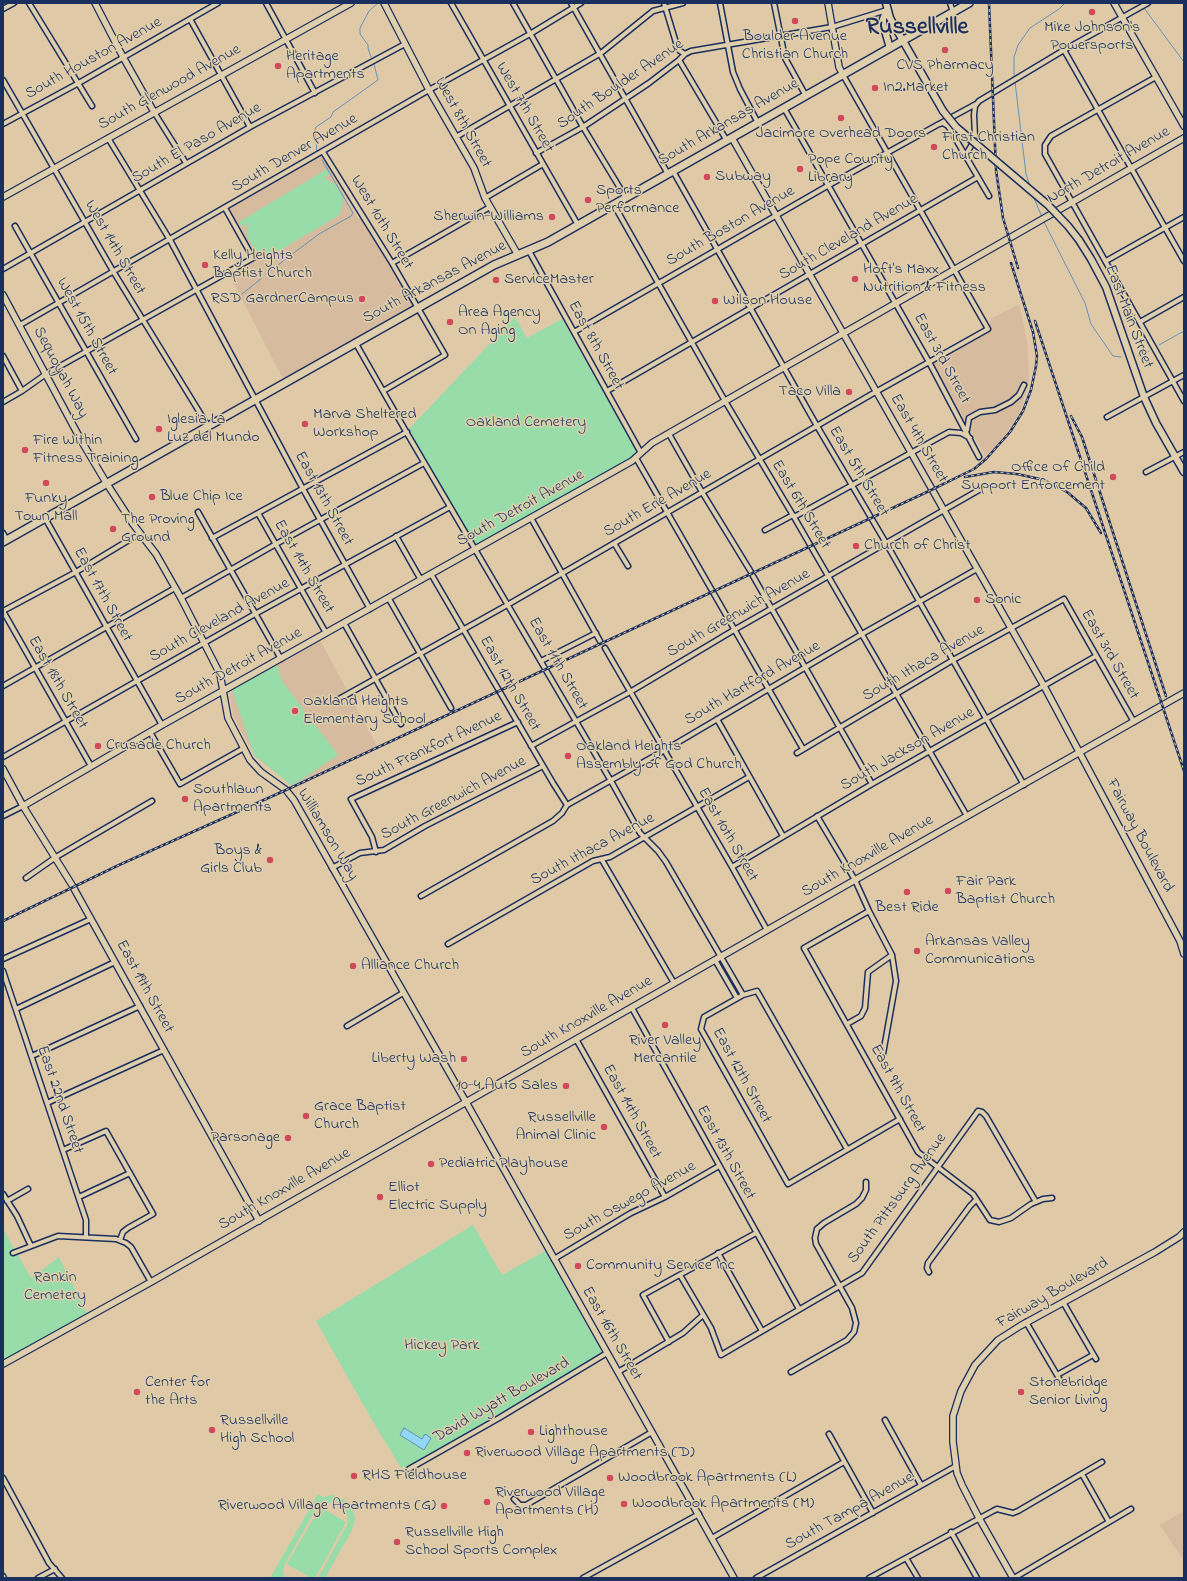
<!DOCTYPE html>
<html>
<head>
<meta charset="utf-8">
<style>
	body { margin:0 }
	#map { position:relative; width:1187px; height:1581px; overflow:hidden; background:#e0c9a7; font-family:"Indie Flower",sans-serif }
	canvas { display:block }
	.frame { position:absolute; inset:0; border:4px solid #1b2f5e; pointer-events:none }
</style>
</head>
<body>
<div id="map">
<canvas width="1187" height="1581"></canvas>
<div class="frame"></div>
</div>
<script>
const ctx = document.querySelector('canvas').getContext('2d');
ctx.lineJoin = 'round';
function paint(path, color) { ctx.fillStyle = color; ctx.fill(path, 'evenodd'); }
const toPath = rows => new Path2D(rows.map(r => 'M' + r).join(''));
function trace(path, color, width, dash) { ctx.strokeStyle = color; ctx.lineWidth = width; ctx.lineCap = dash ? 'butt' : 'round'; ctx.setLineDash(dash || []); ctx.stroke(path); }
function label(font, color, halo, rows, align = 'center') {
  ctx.font = font + ' "Indie Flower",sans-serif'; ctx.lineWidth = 3; ctx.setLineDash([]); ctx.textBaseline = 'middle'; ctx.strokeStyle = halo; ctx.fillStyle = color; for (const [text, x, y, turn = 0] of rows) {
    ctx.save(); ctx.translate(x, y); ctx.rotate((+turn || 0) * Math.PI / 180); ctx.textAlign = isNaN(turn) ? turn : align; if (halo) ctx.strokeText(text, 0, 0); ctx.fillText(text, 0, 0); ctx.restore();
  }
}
paint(toPath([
	[321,155,358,219,361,217,390,264,414,306,283,379,229,274,255,259,227,209],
	[1019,304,1027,340,1029,380,1020,412,1006,434,986,458,933,364,988,333,991,319],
	[320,640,377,746,292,785,255,757,233,715,230,697,232,689],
	[1184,1511,1184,1561,1160,1525]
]), '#d6bb9e');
paint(toPath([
	[327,169,330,174,324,178,336,185,343,197,342,207,338,216,277,252,266,254,257,251,252,245,248,238,247,231,249,223,242,227,239,222],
	[515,317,527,338,562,319,635,449,635,453,632,457,477,547,445,498,409,429],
	[277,665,282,681,338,755,292,786,254,755,232,690],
	[473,1225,502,1275,545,1251,603,1354,409,1466,401,1468,372,1420,316,1321],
	[3,1229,31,1278,59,1257,87,1313,63,1335,3,1367],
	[318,1494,323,1497,333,1495,339,1497,348,1502,354,1513,355,1519,352,1530,325,1578,318,1578,348,1523,347,1513,342,1506,334,1502,323,1504,315,1510,285,1564,283,1570,285,1578,279,1578,278,1577,277,1578,270,1578],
	[320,1507,346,1522,315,1578,311,1578,287,1564]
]), '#98dda9');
const water = toPath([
	[404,1428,422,1439,425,1434,431,1438,424,1450,400,1435,404,1428]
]);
paint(water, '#93d6f5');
trace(water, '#6393b9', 1);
trace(toPath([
	[1144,8,1184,62],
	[371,57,368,48,368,45,360,34,360,28,369,11,378,3],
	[1014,79,1014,57,1018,45,1030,28,1059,9,1065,3],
	[1015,82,1026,174,1030,186],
	[317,152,315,130,316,127,331,117,333,112,378,80,374,64],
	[1033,196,1042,217],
	[1043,220,1085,303,1091,324,1113,356,1121,357],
	[266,274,319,234,351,216,353,213,322,160],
	[242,294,262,278],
	[1159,345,1182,332,1184,333],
	[1138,356,1149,351]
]), '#6393b9', 1);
const street = toPath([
	[29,3,92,106],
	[266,3,315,93],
	[451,3,578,225],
	[513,3,583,127,626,198],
	[571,3,668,174],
	[664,3,677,46,680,51,685,54],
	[720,3,733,72,740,89,758,123],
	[774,3,785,58,806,96],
	[950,3,953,12],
	[3,9,14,3],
	[190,19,250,127],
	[1064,50,1184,261],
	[679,60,727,141],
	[1156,77,1051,136,1045,145,1045,154,1184,401],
	[3,80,113,271,208,426],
	[784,108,929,362,979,457],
	[154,112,186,163],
	[941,123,976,104],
	[3,124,77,84,218,3],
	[456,137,601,53,653,11,683,3],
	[108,138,170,240,303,489,370,609],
	[323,152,392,263,445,355,383,391],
	[536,153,583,127,649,83,679,60,685,54,691,51,832,27,887,10],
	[965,156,974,141,975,136,974,115,975,106,979,101,1064,50,1148,3],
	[673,171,817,426,886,543,1024,785],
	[485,198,543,164],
	[614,205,725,401,794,517,967,816],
	[15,226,136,439],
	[529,251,641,453],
	[1106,261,1184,217],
	[392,263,490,207],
	[3,269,250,127,405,44],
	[1140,322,1184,297],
	[20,325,429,90,530,34,581,3],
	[574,332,829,185,939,124,943,123,948,126,989,196],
	[355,342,408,435,611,781,640,833,658,851,666,862,743,995],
	[3,356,22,391],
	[607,391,978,177],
	[3,402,22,391,46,374,253,258,225,208],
	[1107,417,1184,375],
	[967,430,969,418,980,412,995,410,1011,402,1019,395,1024,385],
	[669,434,702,492,751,572],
	[636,458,803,749],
	[1146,472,1184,452],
	[198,512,281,659],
	[258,513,326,633],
	[794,517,949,432,961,433,970,438],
	[45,518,162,725],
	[531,518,600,641],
	[765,530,793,515],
	[3,533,7,540],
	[396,536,421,580],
	[212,538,407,432],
	[614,543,628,566],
	[431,574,553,783,567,805],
	[753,576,872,784],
	[181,598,276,544,424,463],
	[389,599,451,708],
	[3,611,91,766],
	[3,611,76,572,139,534],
	[344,623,401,724],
	[605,648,732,867,767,930],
	[541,661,596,633],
	[3,686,175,588],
	[339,699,509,604,872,394,988,329,843,75],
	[717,719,783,836],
	[150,732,180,784,244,748],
	[531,746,630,692,734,630,979,490],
	[797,753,953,660,1064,599,1134,722],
	[3,757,255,614,450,507],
	[3,816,23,806],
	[817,816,855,880,869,911,892,955,896,981,883,1054],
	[376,852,372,837,351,799,518,722],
	[602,860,674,983],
	[732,867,872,784,1096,656],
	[332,868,360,853,384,850,425,826,543,766],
	[26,878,56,857,152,801],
	[421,896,553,821,562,813,567,805,665,750,862,634,977,569],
	[869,911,804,948,918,1152,973,1194,990,1220,999,1222,1011,1218,1031,1204,1043,1199,1052,1198],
	[448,944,593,861,610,857,749,777],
	[3,959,91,919],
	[715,960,737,998],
	[3,971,86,1220,86,1237],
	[632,1008,799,1309],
	[16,1009,115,962],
	[847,1024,861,1016,865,1008,868,972,892,955],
	[347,1026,403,993],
	[576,1039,665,1197],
	[32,1056,140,1006],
	[47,1103,164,1050],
	[847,1149,757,991,743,995,704,1017,701,1029,788,1184,900,1119],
	[63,1150,106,1131,153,1214,128,1228,123,1232,120,1240],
	[3,1194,17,1216,31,1246],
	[79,1197,130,1173],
	[7,1201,28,1189],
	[13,1253,58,1236,116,1239,126,1243,131,1247,151,1282],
	[718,1253,762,1331],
	[554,1259,631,1213,665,1197,719,1166],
	[929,1272,927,1268,928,1263,970,1206,976,1200],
	[680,1275,711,1328,721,1355,862,1273,978,1111,982,1112,986,1116,1036,1202],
	[1063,1302,1096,1359],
	[1026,1322,1060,1380],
	[669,1342,643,1295,756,1233],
	[618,1372,683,1333,703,1315],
	[791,1372,847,1340,854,1332,856,1323,852,1308,816,1244,815,1238,817,1229,824,1223,856,1204,862,1198,866,1190,866,1182],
	[1057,1375,1093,1355],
	[885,1420,921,1485],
	[829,1434,873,1513],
	[409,1469,499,1418,607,1353],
	[1082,1474,1109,1522],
	[3,1478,49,1563,62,1578],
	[514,1499,520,1505,526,1505,652,1432],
	[951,1532,977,1578],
	[712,1538,844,1462],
	[906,1558,918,1578],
	[3,1576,4,1578],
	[38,1578,55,1569],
	[583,1578,699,1514],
	[756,1578,956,1466],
	[869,1578,993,1511,997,1509,1013,1513,1018,1511,1102,1462],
	[1014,1578,1131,1509]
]);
const secondary = toPath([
	[95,3,123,57,154,112],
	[384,3,429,90,474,168,485,198,518,255],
	[828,3,839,67,843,75],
	[1114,3,1184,126],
	[732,138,1044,686,1180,941,1184,954],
	[3,197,351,3],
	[3,295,82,442,107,484,133,524,156,554,181,598,220,674,228,718,250,760,261,772,286,790,294,800,466,1102,734,1578],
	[3,769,23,806,72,885,259,1221],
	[23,806,162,725,632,461,652,443,1184,138],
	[3,1364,151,1282,939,832,1184,693],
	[1013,1578,979,1518,962,1485,957,1473,953,1442,953,1416,961,1391,975,1365,998,1340,1020,1326,1155,1252,1179,1237,1184,1232]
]);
const primary = toPath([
	[886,3,890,18,943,111],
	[887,10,883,19,883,24,890,48],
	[1079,240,1091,259,1106,287,1144,397,1156,423,1184,472]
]);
const highway = toPath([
	[3,542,494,265,548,242,969,3]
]);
trace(street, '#1b2f5e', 7);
trace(secondary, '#1b2f5e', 8);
trace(primary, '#1b2f5e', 9);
trace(highway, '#1b2f5e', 10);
trace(street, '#e0cfac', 4);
trace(secondary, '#e0cfac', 5.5);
trace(primary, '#e0cfac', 6);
trace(highway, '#e0cfac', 7);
const rail = toPath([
	[989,3,996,170,1003,218,1018,268],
	[1035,321,1184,771],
	[1071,416,1082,437,1166,696],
	[965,477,994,472,1017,474,1044,480,1067,492,1086,508,1101,533],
	[3,921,119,865,286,790,927,492,974,469,986,459,1010,432,1023,411,1031,390,1036,366,1037,356,1033,332,1011,263]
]);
trace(rail, '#1b2f5e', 2.5);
trace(rail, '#e0cfac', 1, [3]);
const primaryBridge = toPath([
	[943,111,956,127,1048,205,1068,226,1079,240]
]);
trace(primaryBridge, '#1b2f5e', 9, []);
trace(primaryBridge, '#e0cfac', 6);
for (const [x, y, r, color] of [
	[1092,12,4,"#d1495b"],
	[795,21,4,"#d1495b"],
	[945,50,4,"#d1495b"],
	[278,66,4,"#d1495b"],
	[875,88,4,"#d1495b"],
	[841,118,4,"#d1495b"],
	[934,147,4,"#d1495b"],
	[800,169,4,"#d1495b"],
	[707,177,4,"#d1495b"],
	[588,200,4,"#d1495b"],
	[552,217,4,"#d1495b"],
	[205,265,4,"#d1495b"],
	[855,279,4,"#d1495b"],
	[496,280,4,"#d1495b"],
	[362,299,4,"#d1495b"],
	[715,301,4,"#d1495b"],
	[450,322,4,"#d1495b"],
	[849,392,4,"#d1495b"],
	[305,424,4,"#d1495b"],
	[159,429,4,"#d1495b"],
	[25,450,4,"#d1495b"],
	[1113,477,4,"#d1495b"],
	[46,483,4,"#d1495b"],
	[152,497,4,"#d1495b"],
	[113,529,4,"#d1495b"],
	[856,546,4,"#d1495b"],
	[977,600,4,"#d1495b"],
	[295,711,4,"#d1495b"],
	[98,746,4,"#d1495b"],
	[568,756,4,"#d1495b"],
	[185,799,4,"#d1495b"],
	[270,860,4,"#d1495b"],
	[948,891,4,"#d1495b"],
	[907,892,4,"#d1495b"],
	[917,951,4,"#d1495b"],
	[353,966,4,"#d1495b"],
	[665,1025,4,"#d1495b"],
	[464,1059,4,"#d1495b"],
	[566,1086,4,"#d1495b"],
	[306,1116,4,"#d1495b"],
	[604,1127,4,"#d1495b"],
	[288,1138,4,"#d1495b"],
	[431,1164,4,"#d1495b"],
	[380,1197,4,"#d1495b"],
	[578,1266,4,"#d1495b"],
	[137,1392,4,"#d1495b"],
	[1021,1392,4,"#d1495b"],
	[212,1430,4,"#d1495b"],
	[531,1432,4,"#d1495b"],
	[467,1453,4,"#d1495b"],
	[354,1476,4,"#d1495b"],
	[610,1478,4,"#d1495b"],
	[487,1502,4,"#d1495b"],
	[624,1504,4,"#d1495b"],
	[444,1506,4,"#d1495b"],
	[397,1542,4,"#d1495b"]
]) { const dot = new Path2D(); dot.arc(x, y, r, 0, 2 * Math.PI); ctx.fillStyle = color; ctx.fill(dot); trace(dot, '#e0cfac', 1.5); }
label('16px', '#1b2f5e', '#e0cfac', [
	["Mike Johnson's",1092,28,"center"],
	["Powersports",1092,46,"center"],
	["Boulder Avenue",795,37,"center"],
	["Christian Church",795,55,"center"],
	["Heritage",286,57],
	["Apartments",286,75],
	["CVS Pharmacy",945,66,"center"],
	["In2.Market",883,88],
	["Jacimore Overhead Doors",841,134,"center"],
	["First Christian",942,138],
	["Church",942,156],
	["Pope County",808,160],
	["Library",808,178],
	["Subway",715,177],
	["Sports",596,191],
	["Performance",596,209],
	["Sherwin-Williams",544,217,"right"],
	["Kelly Heights",213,256],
	["Baptist Church",213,274],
	["Hoft's Maxx",863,270],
	["Nutrition & Fitness",863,288],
	["ServiceMaster",504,280],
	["RSD GardnerCampus",354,299,"right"],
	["Wilson House",723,301],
	["Area Agency",458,313],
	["On Aging",458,331],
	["Taco Villa",841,392,"right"],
	["Marva Sheltered",313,415],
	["Workshop",313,433],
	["Iglesia La",167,420],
	["Luz del Mundo",167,438],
	["Fire Within",33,441],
	["Fitness Training",33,459],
	["Office Of Child",1105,468,"right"],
	["Support Enforcement",1105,486,"right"],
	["Blue Chip Ice",160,497],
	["Funky",46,499,"center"],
	["Town Mall",46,517,"center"],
	["The Proving",121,520],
	["Ground",121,538],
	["Church of Christ",864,546],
	["Sonic",985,600],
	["Oakland Heights",303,702],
	["Elementary School",303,720],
	["Crusade Church",106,746],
	["Oakland Heights",576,747],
	["Assembly of God Church",576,765],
	["Southlawn",193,790],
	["Apartments",193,808],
	["Boys &",262,851,"right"],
	["Girls Club",262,869,"right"],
	["Fair Park",956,882],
	["Baptist Church",956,900],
	["Best Ride",907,908,"center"],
	["Arkansas Valley",925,942],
	["Communications",925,960],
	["Alliance Church",361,966],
	["River Valley",665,1041,"center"],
	["Mercantile",665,1059,"center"],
	["Liberty Wash",456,1059,"right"],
	["10-4 Auto Sales",558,1086,"right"],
	["Grace Baptist",314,1107],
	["Church",314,1125],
	["Russellville",596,1118,"right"],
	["Animal Clinic",596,1136,"right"],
	["Parsonage",280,1138,"right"],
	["Pediatric Playhouse",439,1164],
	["Elliot",388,1188],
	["Electric Supply",388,1206],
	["Community Service Inc",586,1266],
	["Center for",145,1383],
	["the Arts",145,1401],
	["Stonebridge",1029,1383],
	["Senior Living",1029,1401],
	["Russellville",220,1421],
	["High School",220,1439],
	["Lighthouse",539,1432],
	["Riverwood Village Apartments (D)",475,1453],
	["RHS Fieldhouse",362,1476],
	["Woodbrook Apartments (L)",618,1478],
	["Riverwood Village",495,1493],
	["Apartments (H)",495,1511],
	["Woodbrook Apartments (M)",632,1504],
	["Riverwood Village Apartments (G)",436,1506,"right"],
	["Russellville High",405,1533],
	["School Sports Complex",405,1551]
], 'left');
label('16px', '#1b2f5e', '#e0cfac', [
	["South Houston Avenue",94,59,-29],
	["South Boulder Avenue",621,85,-34],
	["South Glenwood Avenue",170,88,-29],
	["West 7th Street",524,108,60],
	["West 8th Street",462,123,61],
	["South Arkansas Avenue",729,123,-30],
	["South El Paso Avenue",197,144,-30],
	["South Denver Avenue",295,154,-30],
	["North Detroit Avenue",1109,166,-30],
	["West 10th Street",381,223,59],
	["South Boston Avenue",731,227,-30],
	["South Cleveland Avenue",849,238,-30],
	["West 14th Street",114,248,60],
	["South Arkansas Avenue",435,283,-28],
	["East Main Street",1128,317,69],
	["West 15th Street",86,327,61],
	["East 8th Street",595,346,61],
	["East 3rd Street",941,359,61],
	["Sequoyah Way",60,373,62],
	["East 4th Street",918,439,60],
	["East 5th Street",858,472,59],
	["East 13th Street",323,499,61],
	["South Erie Avenue",658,504,-30],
	["East 6th Street",800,505,59],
	["South Detroit Avenue",521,509,-29],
	["East 14th Street",303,567,60],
	["East 17th Street",102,595,61],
	["South Greenwich Avenue",739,614,-30],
	["South Cleveland Avenue",220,621,-29],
	["East 3rd Street",1109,655,60],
	["East 11th Street",557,664,60],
	["South Ithaca Avenue",924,664,-30],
	["South Detroit Avenue",239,667,-29],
	["East 18th Street",57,683,60],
	["East 12th Street",509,684,60],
	["South Hartford Avenue",753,684,-30],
	["South Frankfort Avenue",429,750,-25],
	["South Jackson Avenue",908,750,-30],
	["South Greenwich Avenue",454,799,-28],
	["Williamson Way",327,835,59],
	["East 10th Street",727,835,60],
	["Fairway Boulevard",1139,836,62],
	["South Ithaca Avenue",593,850,-28],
	["South Knoxville Avenue",868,857,-30],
	["East 19th Street",144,987,61],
	["South Knoxville Avenue",587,1018,-30],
	["East 12th Street",741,1076,61],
	["East 9th Street",897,1089,61],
	["East 22nd Street",59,1100,71],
	["East 14th Street",631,1112,61],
	["East 13th Street",725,1153,61],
	["South Knoxville Avenue",285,1190,-30],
	["South Pittsburg Avenue",898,1199,-54],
	["South Oswego Avenue",630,1202,-29],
	["Fairway Boulevard",1053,1294,-30],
	["East 16th Street",611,1334,60],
	["David Wyatt Boulevard",502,1401,-30],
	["South Tampa Avenue",850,1512,-29]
]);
label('16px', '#284066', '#e0cfac', [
	["Oakland Cemetery",526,423],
	["Rankin",55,1278],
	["Cemetery",55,1296],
	["Hickey Park",442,1346]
]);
label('bold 24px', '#1b2f5e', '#e0cfac', [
	["Russellville",917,29]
]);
</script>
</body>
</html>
